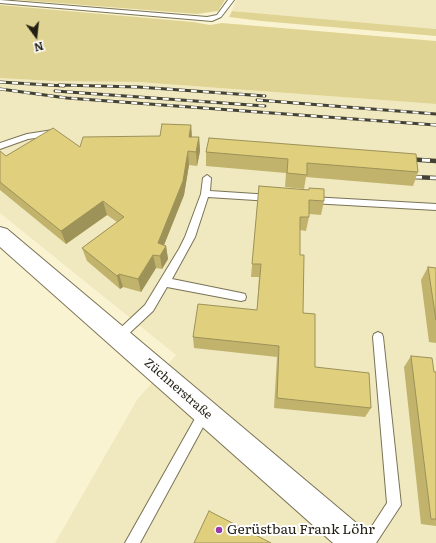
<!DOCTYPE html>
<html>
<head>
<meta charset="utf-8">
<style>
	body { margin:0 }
	#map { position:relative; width:436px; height:543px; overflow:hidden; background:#faf3d2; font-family:Literata,serif }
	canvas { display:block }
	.north { position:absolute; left:16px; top:16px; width:40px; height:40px; -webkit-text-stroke:3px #fff; paint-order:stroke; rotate:165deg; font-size:11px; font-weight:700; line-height:16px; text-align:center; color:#211f13 }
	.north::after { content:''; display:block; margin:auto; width:14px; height:18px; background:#211f13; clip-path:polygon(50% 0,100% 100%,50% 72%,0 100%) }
</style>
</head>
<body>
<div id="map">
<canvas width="436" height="543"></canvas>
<div class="north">N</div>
</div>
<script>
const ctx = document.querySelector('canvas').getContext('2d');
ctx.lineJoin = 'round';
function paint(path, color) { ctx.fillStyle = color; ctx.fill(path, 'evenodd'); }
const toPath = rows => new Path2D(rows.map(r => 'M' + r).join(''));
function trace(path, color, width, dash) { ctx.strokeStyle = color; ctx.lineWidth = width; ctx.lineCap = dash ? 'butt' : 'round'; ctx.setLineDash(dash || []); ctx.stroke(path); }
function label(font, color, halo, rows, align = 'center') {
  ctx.font = font + ' Literata,serif'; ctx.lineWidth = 4; ctx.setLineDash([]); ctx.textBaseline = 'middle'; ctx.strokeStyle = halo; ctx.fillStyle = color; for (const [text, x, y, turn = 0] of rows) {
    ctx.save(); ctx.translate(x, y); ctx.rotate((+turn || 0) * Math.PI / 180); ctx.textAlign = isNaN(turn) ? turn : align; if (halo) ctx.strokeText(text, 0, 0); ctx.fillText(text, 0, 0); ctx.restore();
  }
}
paint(toPath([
	[236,0,436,0,436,29,232,11],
	[0,78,52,81,138,82,436,104,436,543,55,543,137,400,176,355,0,213]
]), '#f0e8bf');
paint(toPath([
	[19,0,225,0,218,11,197,14],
	[0,5,193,22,210,25,222,23,436,41,436,104,138,82,52,81,0,78],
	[232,11,436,29,436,36,261,21,229,17]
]), '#e0d494');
const service = toPath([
	[0,0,207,17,217,15,228,0,234,0,221,17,212,21,0,3,0,0],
	[53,130,57,133,56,135,28,139,0,149,0,143,27,134,53,130],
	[207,175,211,178,210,191,271,195,275,198,271,201,208,197,195,237,172,279,241,293,245,294,246,297,245,300,241,301,167,287,153,311,122,340,118,342,114,340,113,337,114,334,145,305,179,249,185,237,201,194,203,178,207,175],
	[311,197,436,204,436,210,311,203,307,200,311,197],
	[378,332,382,334,383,337,401,505,376,543,361,543,387,503,373,337,374,334,378,332],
	[205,406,209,408,211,412,209,416,140,543,125,543,201,408,205,406]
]);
const tertiary = toPath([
	[0,227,7,229,367,532,371,543,333,543,0,247,0,227]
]);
trace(service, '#797355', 2);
trace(tertiary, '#797355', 2);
paint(service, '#fff');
paint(tertiary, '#fff');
const railFar1 = toPath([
	[0,82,64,86],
	[59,85,138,87,265,96],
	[0,89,67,98,436,125],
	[55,91,265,106],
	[257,100,436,114]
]);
const rail = toPath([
	[406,159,436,161],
	[414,177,436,178]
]);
trace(railFar1, '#444232', 3);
trace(rail, '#444232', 4.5);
trace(railFar1, '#fff', 2, [6]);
trace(rail, '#fff', 3, [8]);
paint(toPath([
	[191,125,192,137,199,137,200,151,197,166,189,165,184,195,164,245,166,246,168,259,162,269,156,268,141,292,123,287,120,289,87,261,82,248,117,222,107,215,66,244,0,190,0,151,6,156,80,147,160,136],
	[209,138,418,172,413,186,306,177,304,189,285,187,286,173,206,166,206,152],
	[259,186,309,190,309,188,324,201,321,215,309,214,309,217,306,231,300,230,300,255,303,313,315,367,371,408,365,417,274,408,277,357,194,348,193,337,257,310,259,277,251,277],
	[428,267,436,268,436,343,429,342,421,280],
	[411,356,434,372,436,372,436,526,421,524,404,367]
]), '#c1b36c');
paint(toPath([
	[191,125,192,139,189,137],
	[199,137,200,151,197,166,196,152],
	[188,151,189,165,184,195,160,255,166,246,168,259,162,269,158,243],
	[103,201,107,215,66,244,61,231],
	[153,255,156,268,141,292,138,279],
	[119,274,123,287,120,289,117,276]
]), '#9d9258');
const building = toPath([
	[162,124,191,125,189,137,199,137,196,152,188,151,183,181,158,243,166,246,160,256,153,255,138,279,119,274,117,276,82,248,124,217,103,201,61,231,0,182,0,151,6,156,53,128,80,147,83,137,160,136,162,124],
	[209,138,416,154,418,172,307,163,307,175,287,173,288,159,206,152,209,138],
	[259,186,309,190,309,188,324,189,324,201,309,200,309,217,300,217,300,255,304,255,303,313,315,314,315,367,369,373,371,408,277,398,279,346,193,337,198,304,257,310,261,264,252,264,259,186],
	[428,267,436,268,436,320,428,267],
	[411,356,432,358,434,372,436,372,436,519,431,519,411,356],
	[209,511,271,543,194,543,209,511]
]);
paint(building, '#e0d07e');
trace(building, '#9d9258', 1);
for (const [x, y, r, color] of [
	[219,530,4,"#983ba5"]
]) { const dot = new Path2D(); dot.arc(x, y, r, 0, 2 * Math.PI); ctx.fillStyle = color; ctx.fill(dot); trace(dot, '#fff', 1.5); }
label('12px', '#211f13', '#fff', [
	["Züchnerstraße",178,389,41]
]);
label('14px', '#211f13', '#fff', [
	["Gerüstbau Frank Löhr",227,530]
], 'left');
</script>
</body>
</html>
